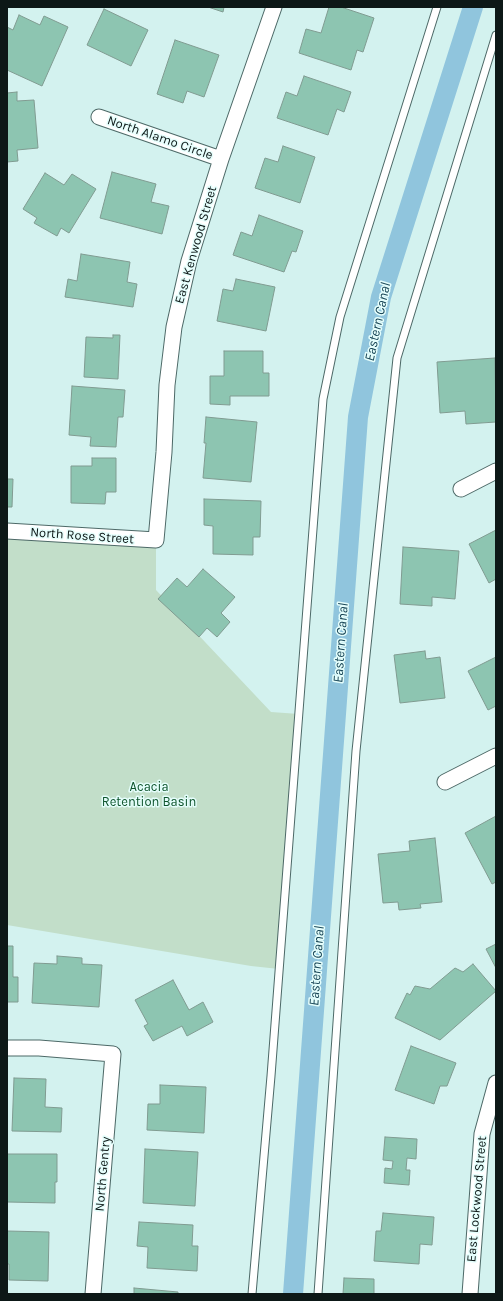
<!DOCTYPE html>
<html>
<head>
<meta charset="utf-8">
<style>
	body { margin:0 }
	#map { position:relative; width:503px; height:1301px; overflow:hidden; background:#d3f2ef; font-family:Karla,sans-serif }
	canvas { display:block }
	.frame { position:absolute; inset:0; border:8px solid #0d1817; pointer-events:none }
</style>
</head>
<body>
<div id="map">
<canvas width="503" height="1301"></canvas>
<div class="frame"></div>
</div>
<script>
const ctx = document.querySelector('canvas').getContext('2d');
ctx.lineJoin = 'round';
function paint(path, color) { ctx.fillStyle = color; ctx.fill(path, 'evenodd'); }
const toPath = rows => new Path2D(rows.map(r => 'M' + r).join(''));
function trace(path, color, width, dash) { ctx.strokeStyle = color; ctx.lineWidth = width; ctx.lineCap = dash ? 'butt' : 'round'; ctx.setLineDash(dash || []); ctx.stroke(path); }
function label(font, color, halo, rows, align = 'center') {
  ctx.font = font + ' Karla,sans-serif'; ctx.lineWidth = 3; ctx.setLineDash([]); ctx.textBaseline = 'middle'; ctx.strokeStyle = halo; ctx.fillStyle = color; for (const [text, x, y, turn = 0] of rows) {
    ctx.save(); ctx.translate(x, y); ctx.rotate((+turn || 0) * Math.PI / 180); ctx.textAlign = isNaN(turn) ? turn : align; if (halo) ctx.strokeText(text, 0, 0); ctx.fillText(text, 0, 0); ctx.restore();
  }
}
paint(toPath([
	[7,531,156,540,156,590,271,712,299,714,279,969,251,966,7,925]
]), '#c2dec9');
trace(toPath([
	[293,1294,358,417,381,297,473,7]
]), '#90c5dd', 20);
const building = toPath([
	[208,7,224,7,223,12,208,7],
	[329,7,341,7,374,18,363,52,357,50,351,70,299,53,306,29,321,33,329,7],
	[104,9,148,30,131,66,87,45,104,9],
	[19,15,40,25,44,16,68,27,42,86,7,70,7,27,13,30,19,15],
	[175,40,219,55,204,97,187,91,183,103,157,94,175,40],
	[304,76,351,92,344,112,337,109,328,135,277,118,286,92,297,96,304,76],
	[17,92,17,101,34,100,38,148,17,150,18,161,7,162,7,93,17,92],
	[283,146,315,157,300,203,255,188,265,158,278,162,283,146],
	[112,172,156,184,151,202,169,206,162,234,100,218,112,172],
	[45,173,64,185,72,174,96,189,69,233,61,228,57,236,34,223,37,218,23,209,45,173],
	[259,215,303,231,296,252,292,251,284,272,233,255,241,232,252,236,259,215],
	[81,254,130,262,127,282,137,284,133,307,65,297,68,279,77,281,81,254],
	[236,279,275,287,266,331,217,321,223,289,233,291,236,279],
	[113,335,120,335,118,379,84,377,86,337,113,338,113,335],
	[224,351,263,351,263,373,269,373,269,396,230,396,230,405,210,404,210,376,224,376,224,351],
	[495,358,496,422,466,424,465,411,440,413,437,362,495,358],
	[72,386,125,390,123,417,118,417,116,447,90,446,91,437,69,435,72,386],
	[206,417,257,422,251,482,203,478,206,443,204,443,206,417],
	[92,458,116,458,116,492,106,492,105,504,71,503,71,466,92,466,92,458],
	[7,479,13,479,12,507,7,507,7,479],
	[204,499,261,501,260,537,253,537,253,555,213,554,213,526,204,525,204,499],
	[496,530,496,579,489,583,469,544,496,530],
	[403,547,459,551,455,599,432,597,432,606,400,604,403,547],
	[203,569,235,597,221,613,230,622,217,637,207,628,199,637,158,599,177,578,187,587,203,569],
	[425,651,426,659,440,657,445,698,400,703,394,655,425,651],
	[496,657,496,706,488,710,468,671,496,657],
	[496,816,496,882,492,884,465,833,496,816],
	[435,838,442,902,420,904,421,908,399,910,398,902,383,903,378,854,410,851,409,841,435,838],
	[496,944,496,968,486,949,496,944],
	[7,946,13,946,13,977,18,977,18,1002,7,1002,7,946],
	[57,956,82,958,82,964,102,965,99,1007,32,1003,34,963,57,964,57,956],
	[473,964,496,991,440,1040,395,1018,407,993,410,995,415,986,430,989,455,968,463,972,473,964],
	[173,980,189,1010,203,1002,213,1022,187,1036,182,1026,153,1041,144,1026,148,1024,135,1000,173,980],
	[411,1046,456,1063,447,1086,440,1086,434,1104,395,1090,411,1046],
	[14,1078,46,1079,45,1107,62,1108,61,1132,12,1131,14,1078],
	[160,1085,206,1087,204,1133,147,1130,148,1104,160,1104,160,1085],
	[385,1137,417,1139,416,1159,407,1158,406,1170,410,1170,409,1185,384,1183,385,1168,392,1169,393,1161,383,1160,385,1137],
	[145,1149,198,1152,195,1206,143,1203,145,1149],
	[7,1154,57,1154,57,1182,55,1182,55,1203,7,1202,7,1154],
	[383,1213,434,1217,432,1245,420,1244,419,1264,374,1261,376,1231,381,1231,383,1213],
	[139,1222,193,1225,192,1246,198,1246,197,1271,147,1268,148,1247,137,1246,139,1222],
	[7,1231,49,1232,48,1281,9,1280,9,1264,7,1264,7,1231],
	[344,1278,374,1279,374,1294,343,1294,344,1278],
	[134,1288,178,1292,178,1294,134,1294,134,1288]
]);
paint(building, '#8dc5b1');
trace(building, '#809b91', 1);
const lane = toPath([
	[252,1294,271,1076,323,399,340,317,437,7],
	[318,1294,356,751,397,358,496,35]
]);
const street = toPath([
	[99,117,221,159],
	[461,489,496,471],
	[7,531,156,540,164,452,167,385,174,327,189,261,221,159,274,7],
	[445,782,496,756],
	[7,1048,39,1048,113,1054,93,1294],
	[470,1294,482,1134,496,1083]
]);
trace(lane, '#4d6967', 9);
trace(street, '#4d6967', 17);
trace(lane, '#fff', 7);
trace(street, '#fff', 15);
label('13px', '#0d1817', '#e5fefc', [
	["North Alamo Circle",160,138,19],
	["East Kenwood Street",196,245,-74],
	["North Rose Street",82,536,4],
	["North Gentry",103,1174,-85],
	["East Lockwood Street",477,1199,-85]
]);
label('13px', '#0e542c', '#e5fefc', [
	["Acacia",149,787],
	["Retention Basin",149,802]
]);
label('italic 14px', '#194657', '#e5fefc', [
	["Eastern Canal",378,322,-78],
	["Eastern Canal",341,643,-86],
	["Eastern Canal",317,966,-86]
]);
</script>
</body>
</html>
